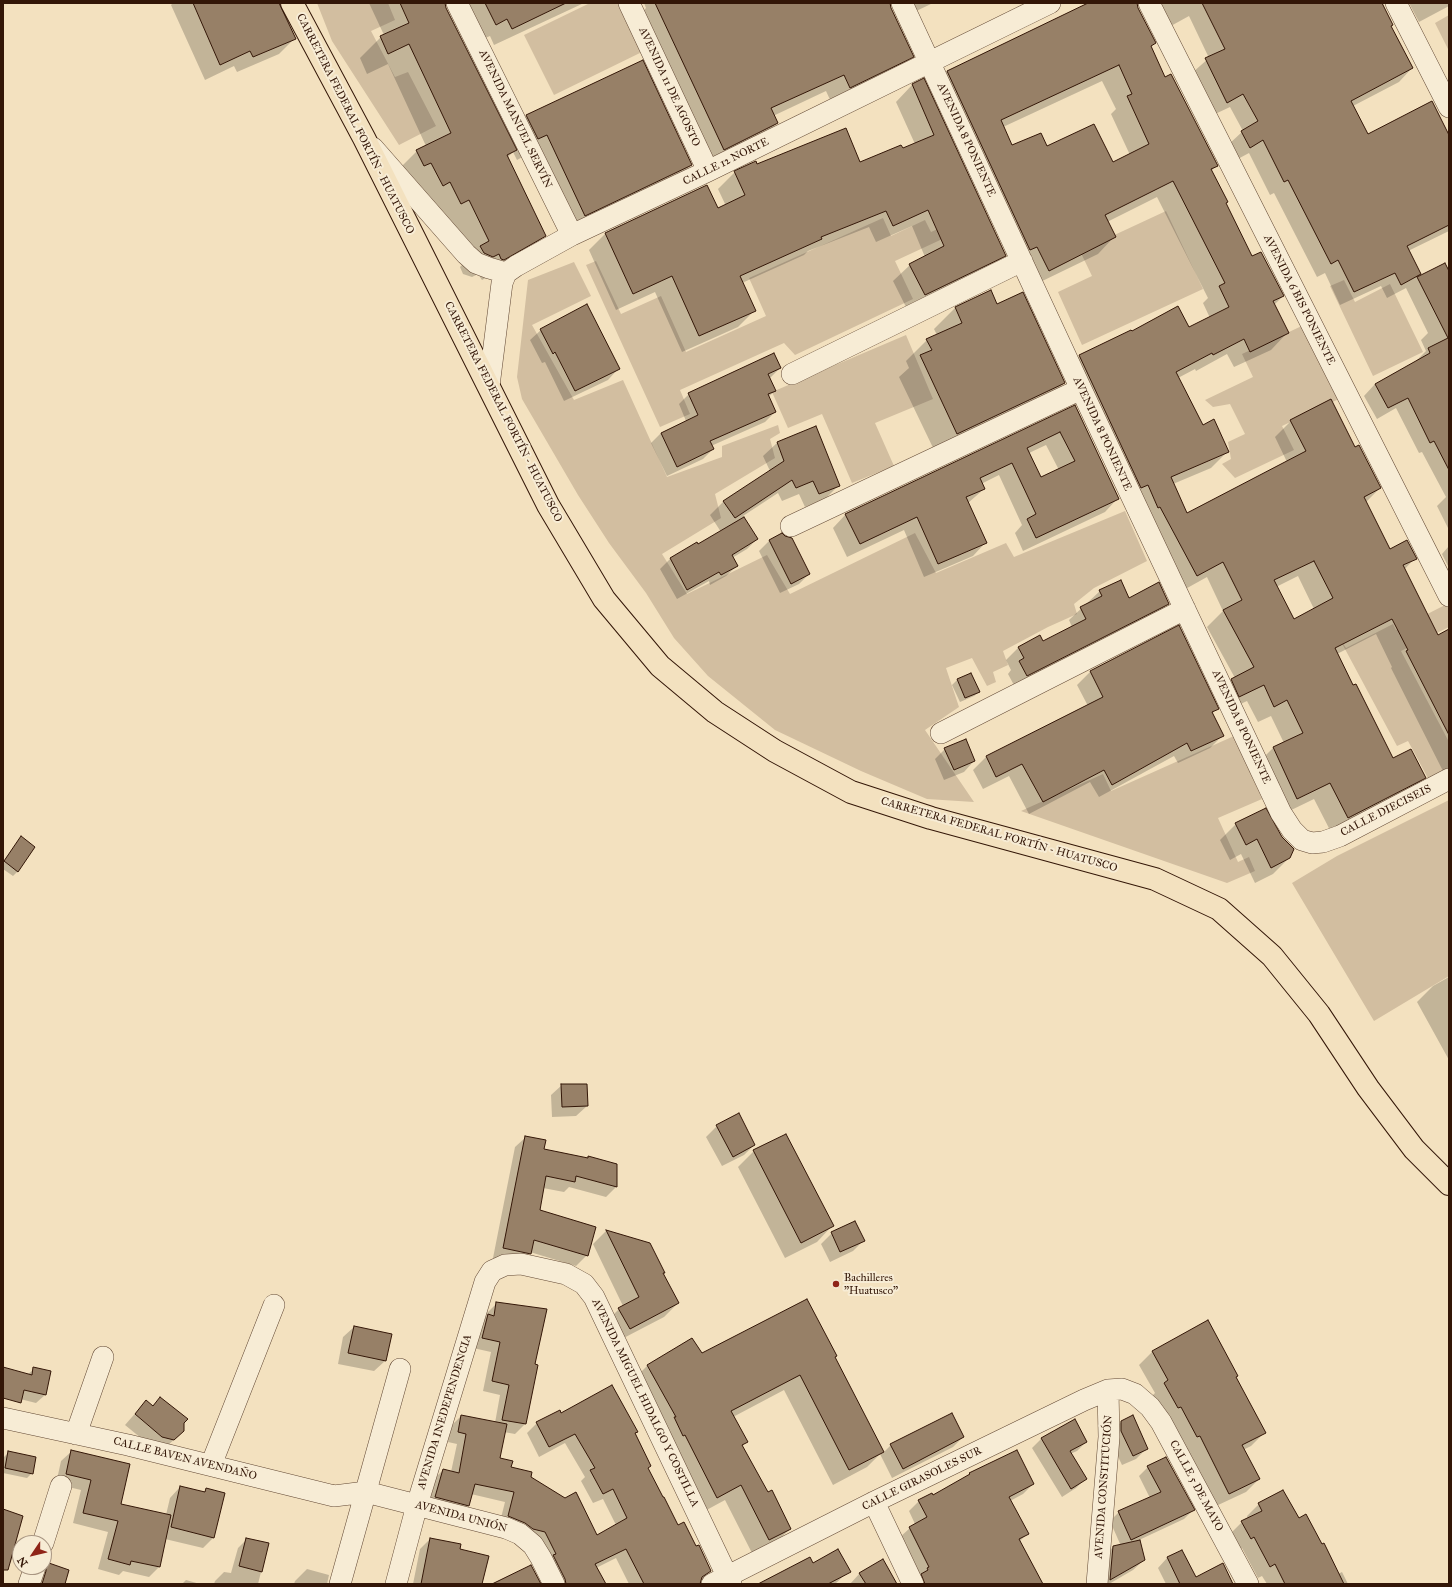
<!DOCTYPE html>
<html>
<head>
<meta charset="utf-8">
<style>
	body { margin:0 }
	#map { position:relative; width:1452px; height:1587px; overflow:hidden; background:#f3e1bf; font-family:"IM FELL Great Primer",serif }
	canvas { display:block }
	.frame { position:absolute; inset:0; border:4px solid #331607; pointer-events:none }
	.north { position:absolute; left:12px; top:1535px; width:40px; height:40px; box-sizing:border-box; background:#f7ecd5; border:1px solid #a99683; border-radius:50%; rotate:235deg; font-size:11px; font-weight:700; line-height:16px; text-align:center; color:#331607 }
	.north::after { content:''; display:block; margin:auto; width:14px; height:18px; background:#8f2418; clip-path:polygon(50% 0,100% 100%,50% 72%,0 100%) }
</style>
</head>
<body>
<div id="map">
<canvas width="1452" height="1587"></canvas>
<div class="frame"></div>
<div class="north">N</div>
</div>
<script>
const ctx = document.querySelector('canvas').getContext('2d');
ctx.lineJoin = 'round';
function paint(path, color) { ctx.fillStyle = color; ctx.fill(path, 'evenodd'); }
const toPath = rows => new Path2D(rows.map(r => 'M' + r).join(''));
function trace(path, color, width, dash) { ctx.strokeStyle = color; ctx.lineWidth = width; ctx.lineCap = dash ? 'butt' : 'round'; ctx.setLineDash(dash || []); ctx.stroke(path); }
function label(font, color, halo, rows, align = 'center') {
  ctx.font = font + ' "IM FELL Great Primer",serif'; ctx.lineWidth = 4; ctx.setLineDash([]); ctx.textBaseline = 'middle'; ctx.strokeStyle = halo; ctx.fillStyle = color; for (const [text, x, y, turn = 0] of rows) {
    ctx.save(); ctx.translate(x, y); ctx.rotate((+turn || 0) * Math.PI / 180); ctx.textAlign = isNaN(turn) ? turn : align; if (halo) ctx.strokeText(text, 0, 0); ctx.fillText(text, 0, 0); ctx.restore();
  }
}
paint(toPath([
	[317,3,388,3,395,20,371,31,395,77,408,72,436,126,399,145,332,41],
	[590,3,620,3,644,51,554,95,524,35],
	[1449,15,1449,49,1448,49,1435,23],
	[978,211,979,222,895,261,913,299,795,355,784,343,680,390,690,414,660,427,586,265,596,261,621,314,661,296,686,352,766,316,749,278,883,218,891,236,925,220,931,232],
	[1166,211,1203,289,1082,345,1058,292,1092,276,1080,251],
	[574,262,591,296,532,325,574,400,623,380,667,477,722,457,722,446,778,425,780,433,770,439,775,458,715,494,721,518,662,554,687,594,767,555,790,594,915,533,936,573,1006,543,1014,557,1125,511,1147,561,1094,588,1074,604,1077,614,1048,627,1003,651,1008,665,993,672,996,682,987,686,972,658,946,668,959,707,925,730,974,802,927,799,861,771,775,730,708,676,674,638,646,593,609,543,578,495,522,399,517,377,528,280],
	[1344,280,1355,302,1390,284,1423,352,1373,376,1330,286],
	[1306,324,1341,398,1282,426,1294,450,1235,478,1222,464,1231,459,1228,442,1245,434,1230,404,1213,407,1205,400,1253,377,1242,354],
	[906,335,933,399,875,423,894,466,852,483,822,414,788,428,772,392],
	[1447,604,1449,607,1449,627,1401,651,1449,742,1449,772,1430,782,1408,741,1397,746,1338,636,1346,648,1393,624,1396,630],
	[1234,736,1262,799,1218,818,1238,862,1249,857,1255,871,1227,883,1021,811,1103,774,1111,791],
	[1449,800,1449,976,1374,1021,1292,883,1337,856]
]), '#d2bea0');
paint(toPath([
	[173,3,278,3,295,38,279,54,237,72,234,66,205,80,171,5],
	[369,3,444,3,445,9,508,135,527,116,691,165,670,186,564,236,526,155,517,160,513,152,507,158,545,235,524,256,482,280,478,274,472,277,463,274,460,267,467,260,396,172,417,151,426,146,388,64,367,74,360,58,381,37,384,35],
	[460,3,584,3,494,45,490,36,478,41],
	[644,3,890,3,890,8,912,56,895,74,832,104,826,91,773,116,777,123,760,140,707,166,637,18,646,8],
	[905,3,933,3,910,14],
	[1091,3,1137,3,1137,9,1155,43,1150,47,1165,78,1217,166,1211,171,1225,204,1251,257,1283,296,1274,305,1287,333,1271,350,1234,367,1227,354,1196,371,1195,369,1178,378,1202,427,1227,452,1211,468,1173,484,1187,514,1287,462,1275,437,1291,421,1355,448,1380,488,1365,503,1389,550,1415,558,1404,570,1438,636,1449,631,1449,775,1446,777,1391,668,1392,667,1376,634,1337,654,1393,760,1425,777,1408,794,1332,834,1314,799,1281,815,1257,764,1274,747,1284,743,1271,716,1258,722,1247,701,1223,712,1215,696,1235,678,1207,627,1223,611,1207,577,1180,592,1063,373,1079,356,1131,331,1189,329,1210,318,1203,303,1208,298,1157,197,1107,222,1114,237,1098,254,1032,286,931,88,947,71],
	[1102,81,1116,109,1111,114,1130,155,1112,164,1047,148,1011,146,1003,127],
	[1298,576,1314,609,1294,620,1276,587],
	[1160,3,1381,3,1390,27,1412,68,1399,82,1353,106,1367,136,1449,133,1449,231,1408,251,1420,274,1417,278,1444,264,1449,272,1449,530,1437,506,1446,497,1422,452,1419,453,1396,408,1377,419,1364,396,1375,384,1417,361,1417,360,1426,351,1421,340,1428,333,1406,288,1387,298,1381,286,1340,305,1325,273,1317,277,1274,193,1270,195,1249,153,1236,160,1228,145,1243,131,1230,107,1213,115,1192,73,1209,58,1189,16,1169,27],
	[1409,3,1449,3,1449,6,1419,22],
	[923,80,1005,255,988,272,908,311,893,281,910,265,925,257,912,226,876,242,869,227,808,251,804,255,742,283,755,310,738,327,682,352,655,292,616,310,589,250,605,234,717,210,726,206,718,189,734,173,755,162,757,165,859,163,915,144,896,102,912,85],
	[990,291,997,305,1064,383,1043,404,936,454,899,377,909,368,906,361,927,340,937,335,934,329,955,308],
	[541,330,618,369,608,380,564,401,545,362,542,363,530,340],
	[780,368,769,379,775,391,768,397,775,412,765,422,711,446,713,449,703,459,667,476,651,443,661,433,686,421,679,404,689,394],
	[1075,406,1118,498,1105,512,1023,551,1015,533,1022,525,999,475,981,484,984,489,968,503,986,542,973,556,924,577,904,530,847,557,833,528,846,514],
	[1046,445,1059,470,1040,478,1029,453],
	[815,427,839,485,825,499,805,507,799,494,782,501,778,493,743,516,757,539,747,549,732,558,737,566,726,576,710,585,709,581,677,599,660,569,670,559,697,543,698,545,721,532,710,515,724,501,770,471,763,456,777,443],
	[782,535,809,574,799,584,780,593,759,551,769,541],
	[1449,546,1449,566,1448,566,1442,554],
	[1100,591,1129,599,1168,603,1156,616,1015,687,1008,674,1011,670,1006,660,1018,648,1043,642,1072,627,1069,620],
	[1179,627,1217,708,1212,714,1223,735,1210,748,1178,763,1174,756,1099,797,1090,782,1029,814,1009,776,983,789,973,770,986,757,1088,706,1077,685,1090,672],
	[971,674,979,692,974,696,960,702,952,685,957,680],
	[945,749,974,761,964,772,944,780,935,759],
	[1236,824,1289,858,1273,874,1255,883,1241,854,1230,860,1220,840],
	[21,838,18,871,13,876,3,869,3,862],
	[1449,977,1449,1060,1417,1002,1433,986],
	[562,1085,587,1106,576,1116,552,1117,551,1095],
	[717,1126,754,1145,744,1155,722,1166,706,1137],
	[526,1137,543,1150,587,1159,589,1157,616,1165,616,1187,606,1197,569,1187,564,1192,543,1188,538,1210,587,1255,576,1266,530,1252,520,1264,493,1258,515,1147],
	[754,1151,832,1226,817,1242,785,1258,738,1167],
	[606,1231,678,1303,664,1317,616,1342,605,1323,619,1309,623,1306,593,1244],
	[832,1233,864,1240,853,1251,830,1262,821,1244],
	[497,1303,534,1365,537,1365,525,1424,515,1434,504,1432,499,1459,510,1468,530,1477,596,1536,616,1525,603,1499,593,1503,581,1481,585,1477,565,1443,539,1457,527,1433,537,1423,561,1414,637,1432,635,1434,650,1466,647,1469,678,1526,696,1547,710,1571,698,1584,629,1584,616,1558,596,1568,604,1584,553,1584,544,1566,499,1526,505,1502,471,1494,468,1506,458,1515,426,1507,433,1480,443,1470,451,1472,457,1444,448,1442,451,1426,461,1416,495,1423,500,1395,483,1391,491,1352,473,1348,479,1325,486,1317,487,1313],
	[1207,1321,1264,1433,1251,1446,1243,1450,1259,1479,1246,1492,1216,1506,1152,1396,1155,1393,1139,1365,1152,1352],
	[354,1327,385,1361,374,1371,338,1364,343,1337],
	[701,1355,834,1358,883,1453,891,1445,963,1437,953,1447,892,1478,880,1454,867,1467,833,1485,784,1390,733,1417,746,1442,742,1447,767,1494,790,1529,774,1544,753,1555,725,1500,701,1513,632,1381,648,1365],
	[34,1369,45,1395,36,1403,12,1397,27,1375],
	[160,1398,183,1423,183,1431,163,1450,152,1447,125,1425,146,1401,152,1406],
	[1074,1421,1086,1442,1077,1451,1070,1454,1085,1479,1076,1488,1062,1497,1032,1448,1041,1439],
	[1121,1422,1147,1448,1136,1459,1122,1465,1111,1442,1111,1433],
	[72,1451,119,1505,166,1515,170,1498,180,1487,203,1493,207,1489,213,1538,203,1548,165,1539,159,1567,149,1577,123,1571,119,1575,98,1569,108,1532,73,1523,81,1490,56,1484,61,1461],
	[9,1452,32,1473,27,1478,3,1473,4,1457],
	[1148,1467,1193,1510,1184,1519,1139,1540,1144,1560,1133,1570,1109,1584,1100,1584,1103,1558,1113,1547,1121,1546,1110,1521,1119,1512,1150,1498,1139,1476],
	[970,1474,1033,1484,1023,1494,1010,1501,1027,1534,1019,1542,1042,1584,912,1584,899,1538,910,1528,915,1524,909,1511,919,1501,933,1496,965,1478],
	[1259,1504,1298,1519,1338,1574,1342,1572,1348,1584,1267,1584,1262,1576,1258,1578,1242,1548,1239,1550,1230,1534,1242,1522,1248,1519,1247,1516],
	[3,1510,22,1516,11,1562,3,1570],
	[247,1539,268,1544,258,1584,214,1584,215,1581,224,1572,231,1573,238,1548],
	[430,1539,481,1584,413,1584,420,1549],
	[1182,1551,1195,1579,1232,1584,1166,1584,1158,1568,1167,1558],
	[46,1563,68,1571,64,1584,36,1584],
	[813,1564,849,1571,835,1584,760,1584],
	[307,1569,329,1575,327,1584,294,1584,295,1581],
	[860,1573,896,1584,850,1584],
	[186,1580,200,1584,182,1584]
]), '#0003');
const building = toPath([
	[193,3,279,3,296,39,253,57,250,51,220,65,193,3],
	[400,3,445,3,446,8,517,150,507,155,546,236,504,260,501,259,499,254,493,257,484,253,480,246,489,241,469,200,461,204,450,182,443,186,431,163,424,166,416,150,451,133,409,44,388,54,380,36,409,23,400,3],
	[485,3,566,3,512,29,507,19,496,25,485,3],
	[655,3,890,3,891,8,914,57,850,88,844,75,771,108,778,123,724,150,655,3],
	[1088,3,1137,3,1138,8,1156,43,1151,46,1165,77,1171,74,1218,166,1211,169,1228,202,1226,203,1252,256,1261,252,1284,296,1273,301,1289,333,1250,352,1244,339,1213,355,1212,353,1176,372,1203,425,1214,419,1229,452,1171,477,1187,513,1306,451,1290,420,1331,399,1355,447,1359,445,1381,488,1364,497,1390,549,1407,540,1417,559,1403,565,1438,635,1449,629,1449,735,1406,651,1408,650,1392,619,1335,648,1353,685,1356,684,1393,758,1411,749,1426,778,1348,818,1330,783,1297,799,1273,747,1303,733,1287,700,1274,707,1264,685,1239,697,1231,679,1254,667,1223,610,1242,600,1223,562,1197,576,1160,507,1158,508,1148,485,1141,488,1079,355,1131,330,1132,331,1178,306,1189,327,1229,307,1219,286,1225,283,1173,181,1105,215,1116,237,1049,271,1037,247,1030,250,947,71,1088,3],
	[1119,65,1132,94,1127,96,1149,144,1113,162,1094,124,1047,146,1041,133,1012,145,1001,120,1119,65],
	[1314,561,1333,598,1294,619,1274,580,1314,561],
	[1202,3,1382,3,1393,25,1391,26,1413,68,1351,101,1368,134,1432,101,1449,135,1449,225,1407,246,1421,274,1401,285,1395,273,1354,292,1338,260,1331,264,1288,180,1284,182,1263,140,1250,148,1241,131,1258,121,1243,94,1227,103,1205,58,1225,49,1202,3],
	[643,60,692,165,585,216,547,135,538,139,526,115,643,60],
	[924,78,1006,256,925,295,909,264,944,246,928,210,893,226,886,211,821,237,822,239,740,276,756,311,699,336,672,276,633,294,605,233,707,185,718,208,745,195,734,171,756,161,757,164,846,128,860,162,901,145,903,148,934,135,912,84,924,78],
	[1445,263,1449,271,1449,470,1434,441,1430,443,1408,398,1388,408,1375,384,1430,353,1428,348,1448,338,1417,277,1445,263],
	[991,290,997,304,1023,292,1065,383,957,434,920,355,932,350,926,339,962,323,955,307,991,290],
	[587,304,620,369,575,391,555,352,553,354,540,329,587,304],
	[774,353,781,368,768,374,776,391,768,394,776,412,710,441,714,449,677,467,661,433,698,415,688,393,774,353],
	[1075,405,1119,499,1036,538,1027,519,1036,514,1012,463,980,478,985,489,966,497,987,543,938,564,917,517,860,544,845,514,1075,405],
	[1060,432,1075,461,1041,477,1027,448,1060,432],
	[816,426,840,486,819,494,813,481,796,488,792,480,735,518,723,501,784,461,777,442,816,426],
	[744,517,758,539,732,555,738,566,721,575,719,572,687,590,670,558,697,542,698,544,744,517],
	[782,533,785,536,792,538,810,574,791,584,769,540,782,533],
	[1121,580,1129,598,1159,582,1169,604,1027,676,1019,661,1024,658,1018,647,1040,635,1043,641,1086,619,1080,607,1102,596,1099,590,1121,580],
	[1179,625,1219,709,1212,712,1224,736,1191,751,1187,743,1112,785,1104,770,1043,802,1022,764,996,777,986,756,1103,697,1090,671,1179,625],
	[971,673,980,692,965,698,957,679,971,673],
	[966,739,975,761,954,770,944,748,966,739],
	[1266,808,1282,837,1294,849,1290,858,1271,868,1257,839,1246,845,1235,823,1266,808],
	[21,836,35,847,18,872,4,861,21,836],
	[561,1084,587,1084,588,1106,562,1107,561,1084],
	[739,1113,755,1145,733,1157,716,1125,739,1113],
	[786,1134,834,1226,801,1243,753,1150,786,1134],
	[525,1136,546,1140,544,1149,588,1158,588,1156,617,1164,617,1187,576,1176,575,1182,546,1176,540,1210,596,1227,588,1256,534,1240,531,1254,503,1248,525,1136],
	[855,1221,865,1241,840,1252,831,1232,855,1221],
	[606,1230,650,1243,665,1273,663,1273,679,1303,630,1329,618,1308,639,1297,606,1230],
	[807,1299,837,1356,835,1357,884,1452,849,1470,800,1375,731,1411,748,1442,742,1445,768,1492,772,1490,791,1529,769,1540,741,1485,717,1498,685,1435,683,1436,674,1417,676,1417,647,1365,692,1338,702,1353,807,1299],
	[496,1302,547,1309,535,1364,538,1365,526,1424,502,1420,509,1385,492,1381,500,1342,482,1338,488,1314,494,1316,496,1302],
	[1208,1320,1238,1376,1236,1377,1266,1433,1242,1445,1260,1479,1229,1494,1200,1436,1197,1437,1181,1407,1178,1408,1164,1383,1168,1380,1152,1351,1208,1320],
	[354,1326,392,1334,386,1361,348,1353,354,1326],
	[3,1367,32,1375,33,1367,51,1371,46,1395,24,1390,21,1403,3,1398,3,1367],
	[612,1385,638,1432,635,1433,651,1466,648,1468,663,1497,664,1497,678,1525,684,1522,696,1546,699,1545,711,1571,702,1577,700,1584,644,1584,626,1549,595,1564,606,1584,566,1584,565,1579,553,1555,556,1554,545,1532,533,1529,525,1523,508,1516,514,1492,475,1484,469,1506,435,1497,443,1469,459,1473,466,1434,458,1432,461,1415,507,1424,500,1458,513,1461,511,1467,532,1472,531,1477,565,1498,576,1492,597,1535,627,1518,613,1489,603,1494,590,1470,595,1468,575,1434,549,1447,536,1422,560,1410,561,1413,612,1385],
	[160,1397,188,1419,184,1423,184,1431,174,1440,162,1437,135,1414,146,1400,153,1406,160,1397],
	[952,1413,964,1437,903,1469,890,1444,952,1413],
	[1133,1415,1148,1449,1133,1456,1121,1431,1121,1421,1133,1415],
	[1075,1419,1087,1442,1070,1451,1087,1479,1071,1489,1041,1438,1075,1419],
	[71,1450,130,1464,121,1504,171,1515,160,1567,131,1561,130,1565,108,1559,118,1521,83,1513,91,1480,66,1474,71,1450],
	[1017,1450,1034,1484,1009,1497,1029,1534,1019,1539,1043,1584,925,1584,921,1574,928,1570,927,1568,929,1567,909,1527,927,1517,918,1500,932,1493,933,1495,970,1474,969,1473,1017,1450],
	[8,1451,36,1457,33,1474,5,1468,8,1451],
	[1166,1457,1195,1510,1131,1540,1118,1511,1161,1492,1147,1466,1166,1457],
	[180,1486,205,1492,206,1488,225,1493,214,1538,171,1527,180,1486],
	[1283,1490,1299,1518,1306,1514,1322,1544,1324,1543,1344,1584,1285,1584,1275,1564,1270,1567,1254,1537,1251,1539,1241,1521,1262,1511,1258,1503,1283,1490],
	[3,1509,23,1516,8,1570,3,1570,3,1509],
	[246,1538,269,1543,262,1572,239,1566,246,1538],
	[430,1538,461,1544,460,1549,489,1556,482,1584,421,1584,430,1538],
	[1140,1540,1145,1560,1110,1580,1113,1546,1140,1540],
	[838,1549,851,1572,828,1584,758,1584,810,1557,813,1563,838,1549],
	[1182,1550,1196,1577,1223,1563,1233,1584,1180,1584,1167,1557,1182,1550],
	[883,1559,897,1584,866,1584,859,1573,883,1559],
	[46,1562,69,1570,65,1584,42,1584,46,1571,46,1562],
	[531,1565,541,1584,492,1584,531,1565]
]);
paint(building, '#978067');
trace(building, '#331607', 1);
const minor = toPath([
	[457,3,572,235],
	[629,3,708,171],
	[902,3,1081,389,1281,813,1292,830,1302,840,1312,843,1323,842,1340,836,1449,779],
	[1149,3,1449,596],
	[1396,3,1449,107],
	[373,148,466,254,476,263,489,268,506,273],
	[792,374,1022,261],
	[489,386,502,283,506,273,516,266,572,235,708,171,1050,3],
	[791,526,1081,389],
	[941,733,1185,609],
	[3,1418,128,1445,334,1496,366,1492,506,1528,520,1534,533,1545,541,1558,554,1584],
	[76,1434,103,1357],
	[211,1465,274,1305],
	[874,1502,913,1584],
	[43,1543,61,1486],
	[29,1584,35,1567],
	[340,1584,400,1369],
	[396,1584,417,1505,485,1282,492,1271,505,1265,521,1264,566,1274,584,1284,594,1297,731,1584],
	[712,1584,874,1502,1084,1400,1108,1390,1122,1389,1135,1394,1150,1407,1161,1422,1248,1584],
	[1097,1584,1109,1437,1108,1390]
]);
const major = toPath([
	[292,3,364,138,548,505,604,599,660,666,715,712,775,751,851,792,931,818,1155,879,1219,909,1272,956,1319,1014,1368,1088,1414,1149,1449,1184]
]);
trace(minor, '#634935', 22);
trace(major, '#331607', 24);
trace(minor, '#f7ecd5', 21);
trace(major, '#f3e1bf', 22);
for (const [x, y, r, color] of [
	[836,1284,4,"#8f2418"]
]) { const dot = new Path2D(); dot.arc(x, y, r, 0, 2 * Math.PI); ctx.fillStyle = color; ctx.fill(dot); trace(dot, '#f7ecd5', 1.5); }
label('11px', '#331607', '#f7ecd5', [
	["AVENIDA 11 DE AGOSTO",669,87,65],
	["AVENIDA MANUEL SERVÍN",515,119,64],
	["CARRETERA FEDERAL FORTÍN - HUATUSCO",355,124,63],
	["AVENIDA 8 PONIENTE",966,140,65],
	["CALLE 12 NORTE",726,162,-26],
	["AVENIDA 6 BIS PONIENTE",1299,300,63],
	["CARRETERA FEDERAL FORTÍN - HUATUSCO",503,412,63],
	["AVENIDA 8 PONIENTE",1102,434,65],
	["AVENIDA 8 PONIENTE",1241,727,65],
	["CALLE DIECISEIS",1386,811,-27],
	["CARRETERA FEDERAL FORTÍN - HUATUSCO",999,835,16],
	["AVENIDA MIGUEL HIDALGO Y COSTILLA",645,1403,64],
	["AVENIDA INEDEPENDENCIA",445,1412,-73],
	["CALLE BAVEN AVENDAÑO",185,1459,14],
	["CALLE GIRASOLES SUR",922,1479,-26],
	["CALLE 5 DE MAYO",1196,1486,62],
	["AVENIDA CONSTITUCIÓN",1104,1487,-86],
	["AVENIDA UNIÓN",461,1517,15]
]);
label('11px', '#331607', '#f7ecd5', [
	["Bachilleres",844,1278],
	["\"Huatusco\"",844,1291]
], 'left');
</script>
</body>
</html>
